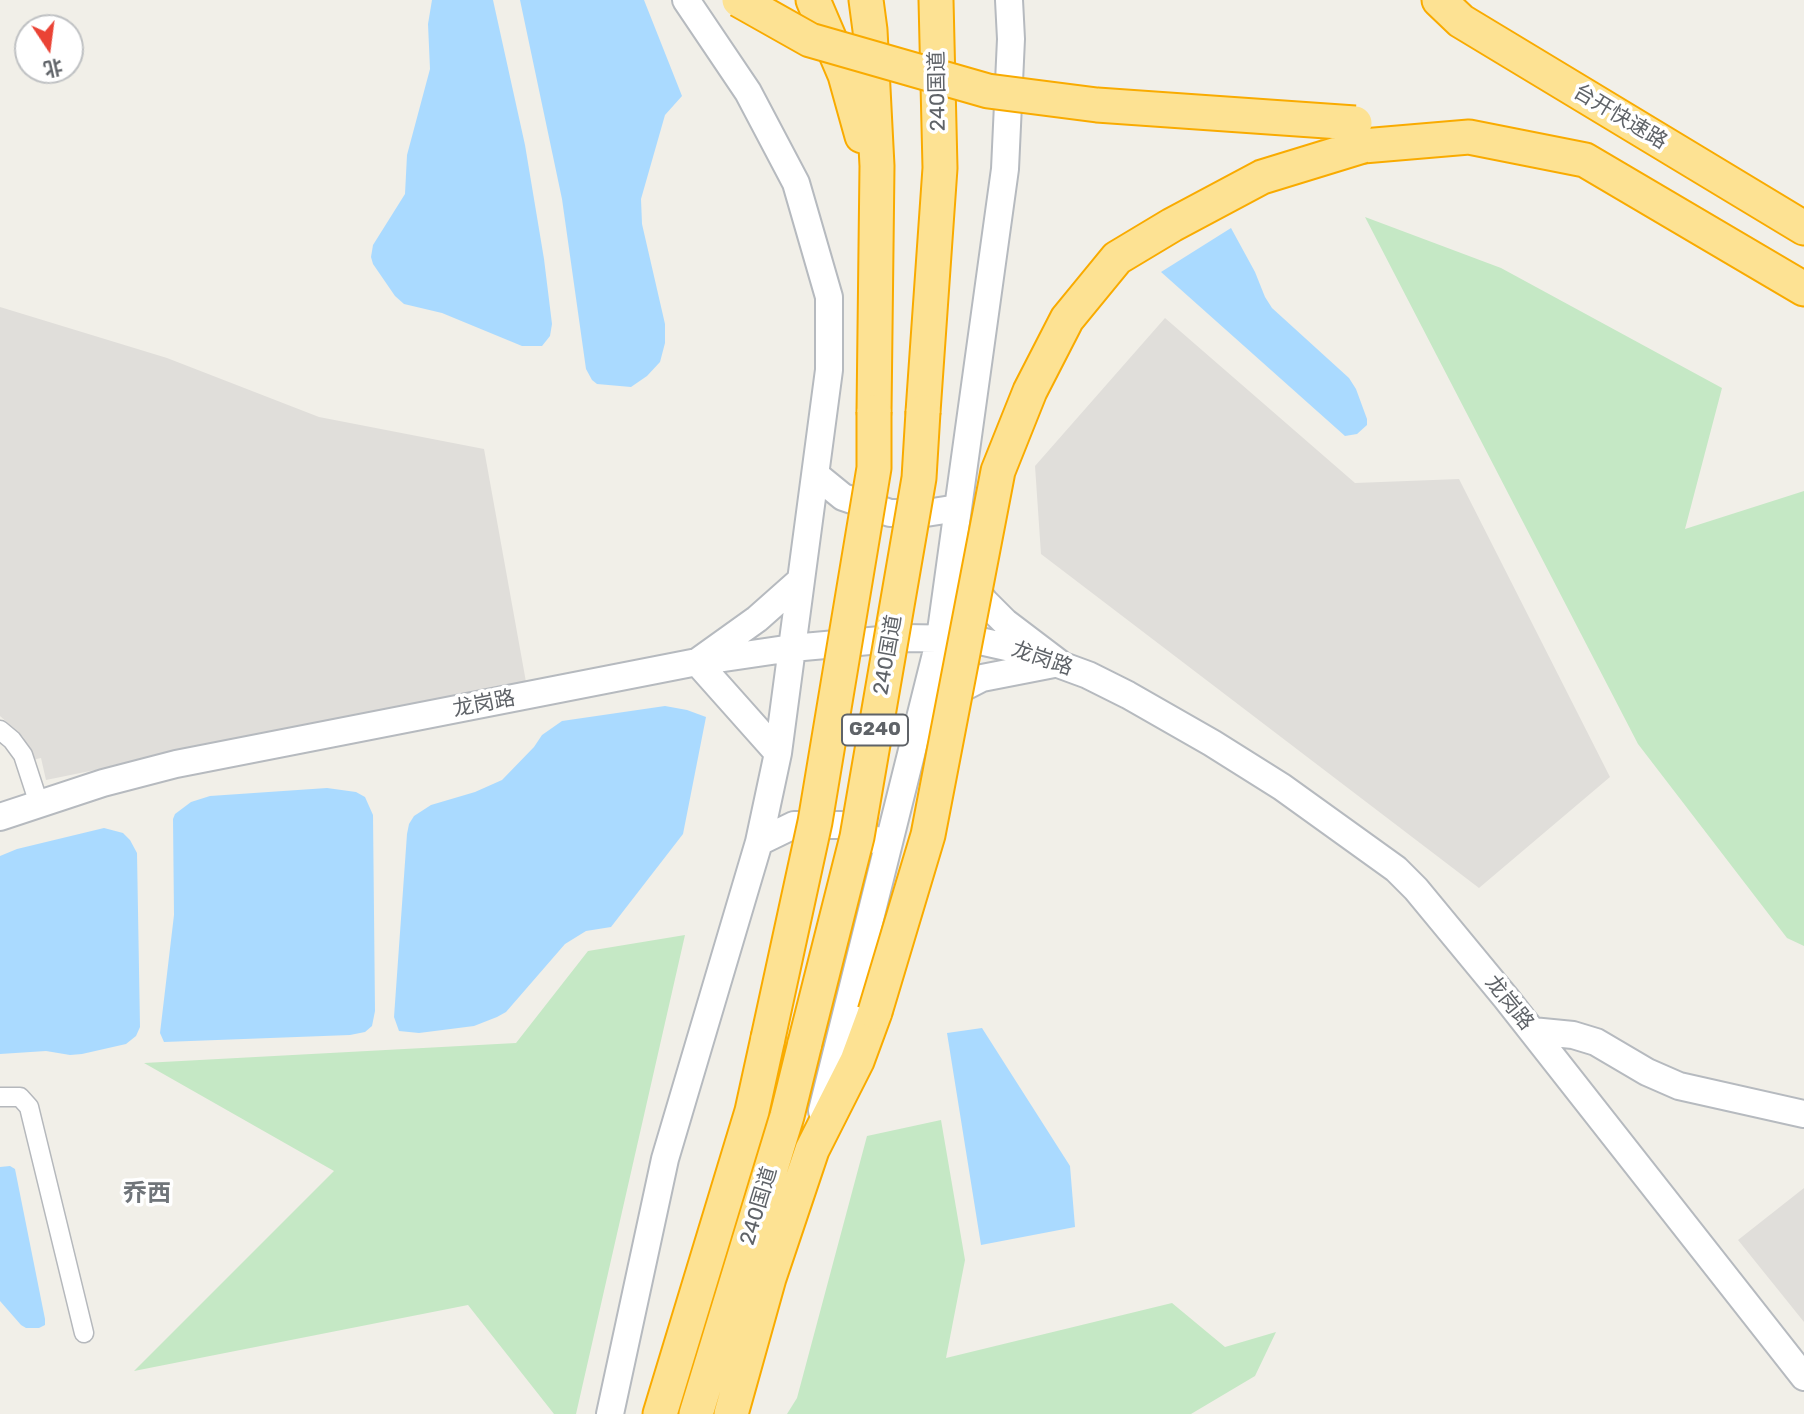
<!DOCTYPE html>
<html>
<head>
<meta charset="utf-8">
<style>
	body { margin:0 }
	#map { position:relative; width:1804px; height:1414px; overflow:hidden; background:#f1efe8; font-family:Rubik,"Noto Sans SC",sans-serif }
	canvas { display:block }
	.north { position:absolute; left:14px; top:14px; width:70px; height:70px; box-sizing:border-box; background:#fff; border:2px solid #bfc1c3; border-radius:50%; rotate:167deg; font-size:19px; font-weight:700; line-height:28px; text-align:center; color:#5f6368 }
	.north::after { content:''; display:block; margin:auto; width:24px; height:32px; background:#ea4335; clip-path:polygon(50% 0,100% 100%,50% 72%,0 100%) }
</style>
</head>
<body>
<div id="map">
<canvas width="1804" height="1414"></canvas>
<div class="north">北</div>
</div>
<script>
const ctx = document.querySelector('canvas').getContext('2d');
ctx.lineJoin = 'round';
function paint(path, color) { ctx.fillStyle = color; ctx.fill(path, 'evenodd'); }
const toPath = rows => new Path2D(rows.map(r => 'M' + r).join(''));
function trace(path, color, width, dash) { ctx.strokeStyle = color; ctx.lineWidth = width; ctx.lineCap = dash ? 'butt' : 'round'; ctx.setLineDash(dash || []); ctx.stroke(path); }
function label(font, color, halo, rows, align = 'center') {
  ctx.font = font + ' Rubik,"Noto Sans SC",sans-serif'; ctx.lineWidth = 7; ctx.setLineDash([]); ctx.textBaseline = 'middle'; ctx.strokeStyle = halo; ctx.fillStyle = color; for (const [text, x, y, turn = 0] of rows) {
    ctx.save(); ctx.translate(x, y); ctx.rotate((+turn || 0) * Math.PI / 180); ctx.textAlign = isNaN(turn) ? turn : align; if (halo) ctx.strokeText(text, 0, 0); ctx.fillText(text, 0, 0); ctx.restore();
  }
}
paint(toPath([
	[0,307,167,358,319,417,484,449,526,682,46,780,41,758,32,760,23,737,0,716],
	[1165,318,1355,483,1459,479,1610,777,1479,888,1041,554,1035,466],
	[1804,1188,1804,1322,1738,1240]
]), '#e0deda');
paint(toPath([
	[1365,217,1501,268,1722,388,1685,529,1804,491,1804,946,1787,938,1638,744],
	[685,935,576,1414,554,1414,468,1305,134,1371,334,1171,144,1063,516,1043,588,951],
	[941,1120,965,1260,946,1358,1172,1303,1225,1347,1276,1332,1255,1376,1191,1414,787,1414,797,1398,867,1136]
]), '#c5e8c5');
paint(toPath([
	[432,0,493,0,525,145,544,259,552,324,550,336,542,346,522,346,442,313,404,304,395,296,373,264,371,257,373,245,405,194,407,155,430,69,428,24],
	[520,0,644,0,682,96,665,115,641,199,642,224,665,324,665,343,660,362,647,376,631,387,597,384,592,380,586,369,562,199],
	[1231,228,1255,272,1265,297,1272,308,1349,378,1356,389,1367,419,1367,425,1357,434,1345,436,1161,272],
	[665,706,687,710,706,717,683,834,611,927,586,931,565,944,506,1012,497,1017,474,1026,419,1033,399,1031,394,1017,407,834,409,824,414,816,431,805,475,792,502,780,534,747,542,735,562,721],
	[327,788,356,792,365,797,373,815,375,1011,372,1026,365,1032,350,1035,164,1042,160,1033,174,915,173,819,175,814,191,802,210,796],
	[104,828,123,833,130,840,137,853,140,1027,136,1036,126,1044,82,1054,70,1055,46,1051,0,1054,0,856,17,849],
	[982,1028,1070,1166,1075,1227,981,1245,947,1033],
	[10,1166,15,1169,45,1319,45,1325,39,1328,26,1328,21,1325,0,1301,0,1167]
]), '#aadaff');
const street = toPath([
	[0,730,12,740,23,755,39,804],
	[0,1097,20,1097,29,1107,84,1333]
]);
const secondary = toPath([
	[816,475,843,497,890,513,926,513,958,508],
	[943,698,982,678,1059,663,1005,622,984,601,967,577],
	[778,753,697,662,757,619,801,580],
	[0,817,103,783,176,764,697,662,792,648,903,638,971,639,1020,650,1088,675,1128,695,1212,743,1282,787,1396,869,1416,889,1506,998,1804,1377],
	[759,842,794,825,841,825,875,840],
	[1532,1031,1573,1035,1596,1042,1647,1072,1679,1086,1804,1114],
	[822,1111,940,638,1005,169,1011,39,1009,0],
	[610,1414,665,1159,759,842,778,753,829,370,829,297,796,183,748,92,686,0]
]);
const highway = toPath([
	[813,0,845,75,862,136],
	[866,0,870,30,877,166,874,412],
	[1439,0,1461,21,1804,228],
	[1363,146,1469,137,1585,160,1804,289],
	[923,412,940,168,936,0],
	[660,1414,752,1111,768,1038],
	[696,1414,787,1116,805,1043],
	[731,1414,769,1278,812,1150,857,1061,875,1012]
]);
trace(street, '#b5b8bc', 21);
trace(secondary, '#b6babf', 30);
trace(highway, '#f9ab00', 37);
trace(street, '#fff', 18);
trace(secondary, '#fff', 26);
trace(highway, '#fde293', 33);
const highwayBridge = toPath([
	[739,0,810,40,988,91,1097,105,1355,123],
	[875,1012,928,835,998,471,1030,391,1067,319,1117,258,1172,225,1262,177,1363,146],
	[768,1038,815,822,874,468,874,412],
	[805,1043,857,837,919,478,923,412]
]);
trace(highwayBridge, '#f9ab00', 37, []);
trace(highwayBridge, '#fde293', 33);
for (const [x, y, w] of [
	[875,730,66]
]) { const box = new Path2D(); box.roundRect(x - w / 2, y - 15.5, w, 31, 5); ctx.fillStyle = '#fff'; ctx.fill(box); trace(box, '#5f6368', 2); }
label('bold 19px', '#5f6368', null, [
	["G240",875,730]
]);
label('21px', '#5f6368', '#fff', [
	["240国道",938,91,-91],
	["台开快速路",1620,117,31],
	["240国道",888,655,-80],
	["龙岗路",1042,659,19],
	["龙岗路",484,704,-11],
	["龙岗路",1509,1003,51],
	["240国道",759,1206,-73]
]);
label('bold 24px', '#70757a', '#fff', [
	["乔西",147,1194]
]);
</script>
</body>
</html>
